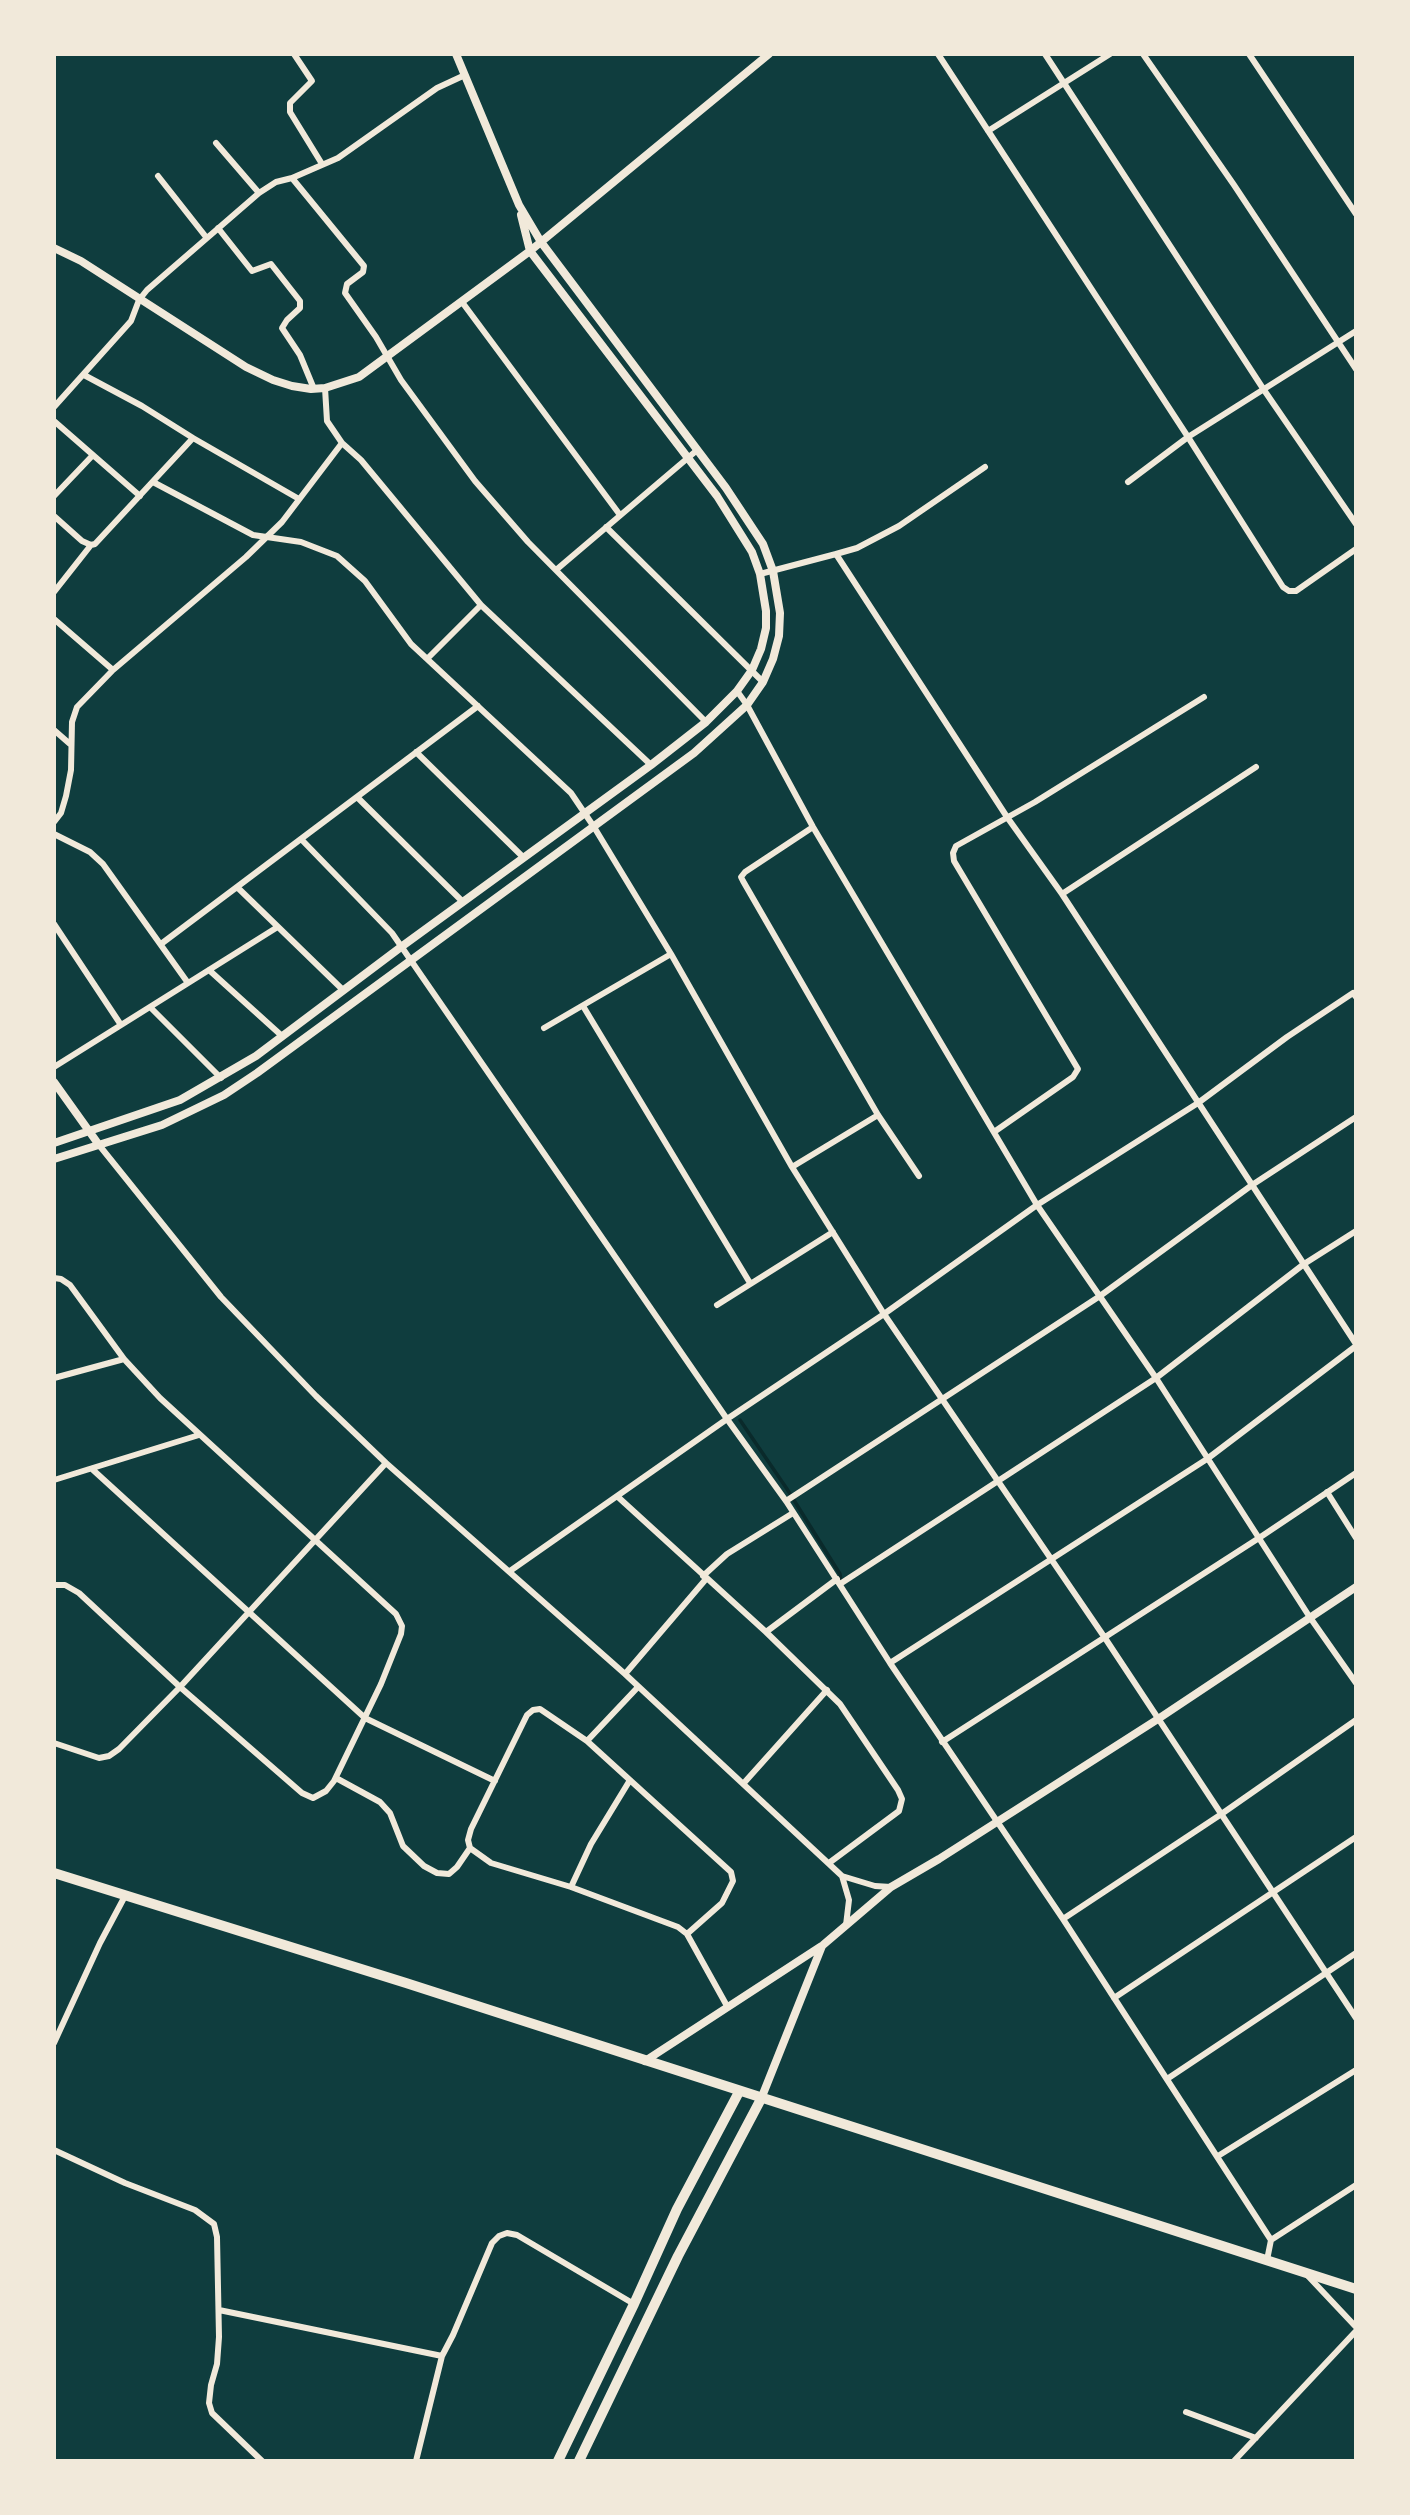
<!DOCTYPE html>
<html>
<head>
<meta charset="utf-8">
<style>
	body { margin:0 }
	#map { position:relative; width:1410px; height:2515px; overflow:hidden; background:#0f3d3e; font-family:Quicksand,sans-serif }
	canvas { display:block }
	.frame { position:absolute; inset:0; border:56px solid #f1e9da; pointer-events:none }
</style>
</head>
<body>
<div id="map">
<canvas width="1410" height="2515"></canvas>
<div class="frame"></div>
</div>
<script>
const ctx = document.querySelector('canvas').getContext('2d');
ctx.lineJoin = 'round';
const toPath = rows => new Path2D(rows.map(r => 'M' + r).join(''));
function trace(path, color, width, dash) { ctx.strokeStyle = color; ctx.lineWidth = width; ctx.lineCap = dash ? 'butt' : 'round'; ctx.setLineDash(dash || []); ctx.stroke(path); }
trace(toPath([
	[740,1420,787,1489,840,1574,841,1581]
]), '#0a2a2b', 3.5);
trace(toPath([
	[294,54,312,81,290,103,290,112,322,164],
	[938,54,1188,437,1283,587,1289,591,1296,591,1356,549],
	[1045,54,1264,390,1356,524],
	[1143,54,1234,185,1356,369],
	[1249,54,1356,214],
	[988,131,1110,54],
	[216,143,259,193],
	[158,176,206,237],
	[292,178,364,266,363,272,347,284,345,293,376,337,401,380,475,481,528,542,706,722],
	[218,228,252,271,271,264,300,301,300,308,287,320,282,328,300,355,314,389],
	[462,302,620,515],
	[54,407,131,321,139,300,147,290,259,193,276,182,292,178,338,158,437,88,465,75],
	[54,421,140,496],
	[193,438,299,499],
	[342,443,361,460,481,605,651,765],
	[153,482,253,535,301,542,337,556,365,581,411,644,571,793,594,827,671,954,792,1167,884,1314,1105,1638,1356,2018],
	[1128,482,1188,437,1356,331],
	[54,496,93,455],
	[54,516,82,541,91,545,95,544,193,438,142,406,84,375],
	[606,527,763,682],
	[836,554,857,548,899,526,985,467],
	[556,570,696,451],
	[760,574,836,554,1007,817,1062,894,1356,1344],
	[54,592,91,545],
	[54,619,113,670,246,557,282,522,342,443,327,421,325,388],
	[427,659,481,605],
	[737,691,747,705,813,827,1037,1205,1156,1378,1309,1616,1356,1683],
	[54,730,70,744],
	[416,752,524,858],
	[357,797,463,902],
	[54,822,61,813,66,796,71,770,72,722,77,707,113,670],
	[813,827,745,872,741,877,743,881,878,1115,919,1176],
	[54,834,90,852,103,864,188,983],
	[301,839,392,933,727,1419,786,1501,890,1663,1063,1919,1271,2240],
	[237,887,343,990],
	[1062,894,1256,767],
	[54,924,121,1025],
	[161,944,478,706],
	[209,970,282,1036],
	[583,1006,750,1283],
	[150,1007,221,1078],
	[544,1028,671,954],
	[54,1067,276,928],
	[994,1132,1073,1077,1078,1069,954,861,953,853,956,846,1035,802,1204,697],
	[99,1145,221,1297,316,1396,386,1463,625,1674,842,1876,875,1886,891,1887],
	[792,1167,878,1115],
	[54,1278,61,1279,70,1285,124,1359,160,1398,396,1614,402,1626,401,1634,381,1684,334,1781,326,1791,313,1798,302,1793,180,1687,79,1593,65,1585,54,1585],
	[717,1305,833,1232],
	[54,1378,124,1359],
	[92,1469,365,1718,495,1781],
	[54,1480,199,1435],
	[1327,1492,1356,1538],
	[618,1497,766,1632,840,1704,898,1790,902,1799,899,1811,829,1863],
	[786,1501,1100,1296,1252,1185,1356,1117],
	[510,1571,727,1419,884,1314,1037,1205,1198,1103,1287,1037,1353,993,1356,997],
	[703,1576,727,1554,793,1513],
	[840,1584,1156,1378,1304,1264,1356,1231],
	[766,1632,837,1579],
	[890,1663,1207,1459,1356,1346],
	[625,1674,706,1579],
	[587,1741,638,1687],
	[942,1742,1259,1538,1356,1473],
	[54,1743,99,1758,109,1756,119,1749,180,1687,386,1463],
	[336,1778,380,1802,390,1813,403,1846,424,1866,437,1873,449,1874,457,1867,470,1848],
	[743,1784,827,1690],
	[470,1848,468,1840,471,1829,527,1715,533,1710,540,1709,587,1741,731,1872,733,1881,722,1903,687,1934],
	[470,1848,491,1863,571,1887,678,1927,687,1934,727,2006],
	[842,1876,849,1900,846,1925],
	[571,1887,591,1844,630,1780],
	[1063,1919,1220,1815,1356,1720],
	[1114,1998,1356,1837],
	[54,2043,100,1943,125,1896],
	[1167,2079,1356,1953],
	[54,2150,125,2183,195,2210,214,2224,217,2237,219,2337,217,2364,211,2385,209,2403,212,2413,262,2461],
	[1218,2156,1356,2070],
	[1267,2260,1271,2240,1356,2185],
	[1308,2276,1356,2327],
	[219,2310,442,2356],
	[1186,2412,1256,2438],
	[416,2461,442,2356,453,2335,492,2243,499,2236,507,2233,517,2235,634,2304],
	[1234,2461,1356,2331]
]), '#f1e9da', 6);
trace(toPath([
	[54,248,81,261,246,367,273,380,292,386,311,389,325,388,359,377,530,251,769,54],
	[54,1082,99,1145],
	[54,1143,180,1100,256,1056,401,947,651,765,706,722,737,691,752,670,761,649,766,628,766,611,760,574,752,552,717,496,530,251,521,215],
	[54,1159,162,1125,224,1095,257,1073,694,753,747,705,763,682,773,659,779,636,780,613,773,571,763,544,726,488,541,242,519,205,456,54],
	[645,2061,823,1945,891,1887,939,1859,1158,1719,1356,1587],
	[761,2099,822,1946]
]), '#f1e9da', 8);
trace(toPath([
	[558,2461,634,2304,677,2209,739,2092],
	[579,2461,678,2256,761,2099]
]), '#f1e9da', 10);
trace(toPath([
	[54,1873,406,1983,1356,2289]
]), '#f1e9da', 10);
</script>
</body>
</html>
